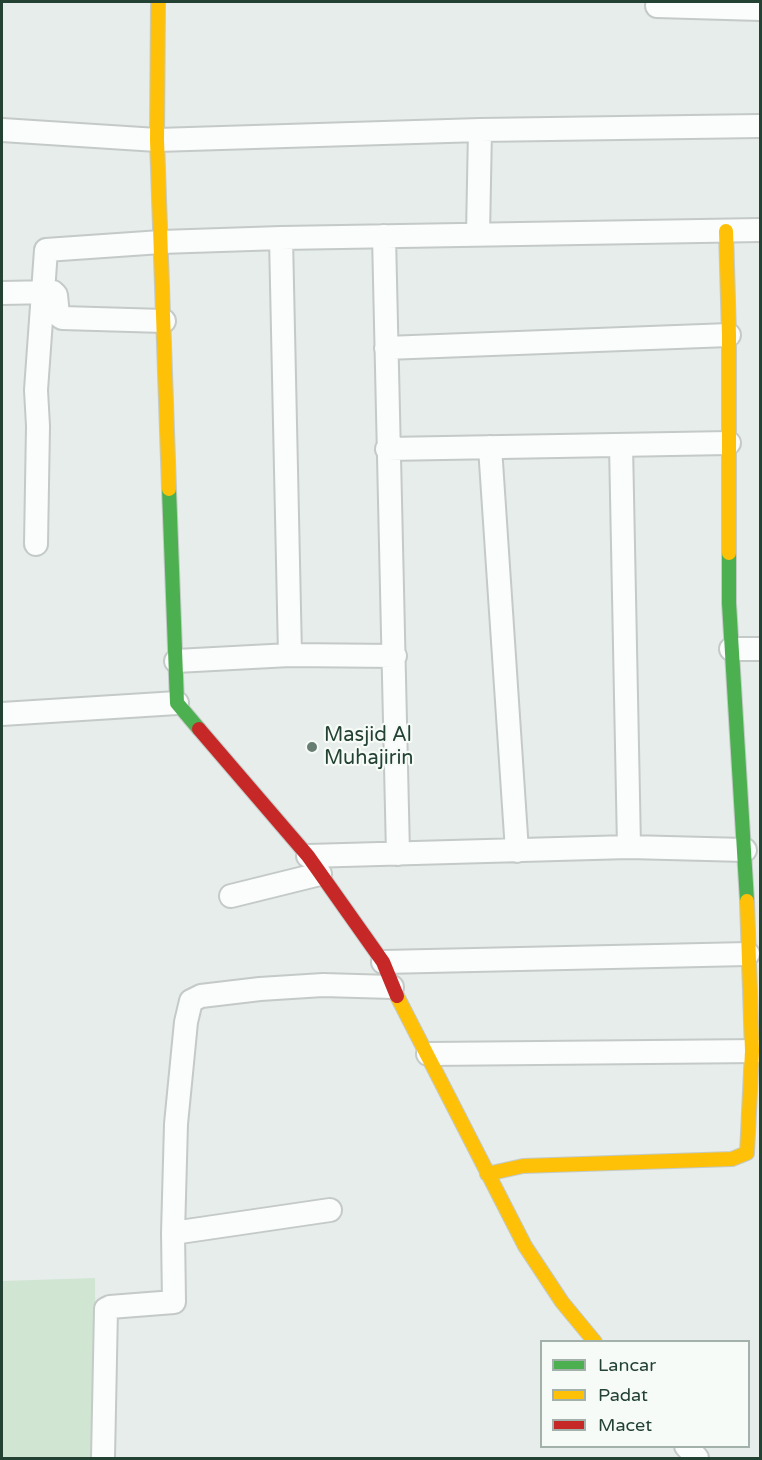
<!DOCTYPE html>
<html>
<head>
<meta charset="utf-8">
<style>
	body { margin:0 }
	#map { position:relative; width:762px; height:1460px; overflow:hidden; background:#e7edea; font-family:"Varela Round",sans-serif }
	canvas { display:block }
	.frame { position:absolute; inset:0; border:3px solid #234233; pointer-events:none }
	.legend { position:absolute; left:540px; top:1340px; width:210px; height:108px; box-sizing:border-box; background:#f6fbf8; border:2px solid #a2b1a9; margin:0; padding:8px 10px; list-style:none; font-size:18px; color:#234233 }
	.legend li { display:flex; align-items:center; gap:12px; height:30px }
	.legend b { width:30px; border:2px solid #a2b1a9 }
</style>
</head>
<body>
<div id="map">
<canvas width="762" height="1460"></canvas>
<div class="frame"></div>
<ul class="legend">
<li><b style="height:8px;background:#4caf50"></b>Lancar</li>
<li><b style="height:8px;background:#ffc107"></b>Padat</li>
<li><b style="height:8px;background:#c62828"></b>Macet</li>
</ul>
</div>
<script>
const ctx = document.querySelector('canvas').getContext('2d');
ctx.lineJoin = 'round';
function paint(path, color) { ctx.fillStyle = color; ctx.fill(path, 'evenodd'); }
const toPath = rows => new Path2D(rows.map(r => 'M' + r).join(''));
function trace(path, color, width, dash) { ctx.strokeStyle = color; ctx.lineWidth = width; ctx.lineCap = dash ? 'butt' : 'round'; ctx.setLineDash(dash || []); ctx.stroke(path); }
function label(font, color, halo, rows, align = 'center') {
  ctx.font = font + ' "Varela Round",sans-serif'; ctx.lineWidth = 4.5; ctx.setLineDash([]); ctx.textBaseline = 'middle'; ctx.strokeStyle = halo; ctx.fillStyle = color; for (const [text, x, y, turn = 0] of rows) {
    ctx.save(); ctx.translate(x, y); ctx.rotate((+turn || 0) * Math.PI / 180); ctx.textAlign = isNaN(turn) ? turn : align; if (halo) ctx.strokeText(text, 0, 0); ctx.fillText(text, 0, 0); ctx.restore();
  }
}
paint(toPath([
	[95,1278,96,1458,2,1458,2,1281]
]), '#d0e6d3');
const street = toPath([
	[657,6,760,9],
	[2,130,157,140,480,130,760,126],
	[478,234,480,130],
	[384,236,398,854],
	[281,238,290,655],
	[2,293,53,292,56,295,58,315,62,318,164,321],
	[386,348,729,335],
	[621,445,629,847],
	[490,447,517,851],
	[387,449,729,443],
	[36,544,38,426,36,390,46,250,161,242,281,238,760,230],
	[731,649,760,649],
	[176,661,290,655,395,656],
	[2,714,177,703],
	[308,856,629,847,745,850],
	[231,896,320,874],
	[383,962,748,954],
	[428,1054,760,1051],
	[330,1210,173,1233,176,1124,186,1022,191,1001,201,996,260,989,323,985,392,987],
	[686,1446,697,1458],
	[103,1458,106,1309,110,1307,174,1302,173,1233]
]);
const fast = toPath([
	[169,489,177,703,199,729],
	[729,553,729,603,747,901]
]);
const slow = toPath([
	[158,2,157,140,169,489],
	[726,231,729,335,729,553],
	[397,996,525,1246,562,1302,595,1342],
	[487,1174,523,1166,732,1159,747,1153,752,1051,747,901]
]);
const jam = toPath([
	[199,729,308,856,383,962,397,996]
]);
trace(street, '#c4cac7', 26);
trace(fast, '#c3cac7', 16);
trace(slow, '#c3cac7', 16);
trace(jam, '#c3cac7', 16);
trace(street, '#fbfcfc', 22);
trace(fast, '#4caf50', 14);
trace(slow, '#ffc107', 14);
trace(jam, '#c62828', 14);
for (const [x, y, r, color] of [
	[312,747,6,"#687e73"]
]) { const dot = new Path2D(); dot.arc(x, y, r, 0, 2 * Math.PI); ctx.fillStyle = color; ctx.fill(dot); trace(dot, '#f6fbf8', 2); }
label('20px', '#234233', '#f6fbf8', [
	["Masjid Al",324,736],
	["Muhajirin",324,759]
], 'left');
</script>
</body>
</html>
